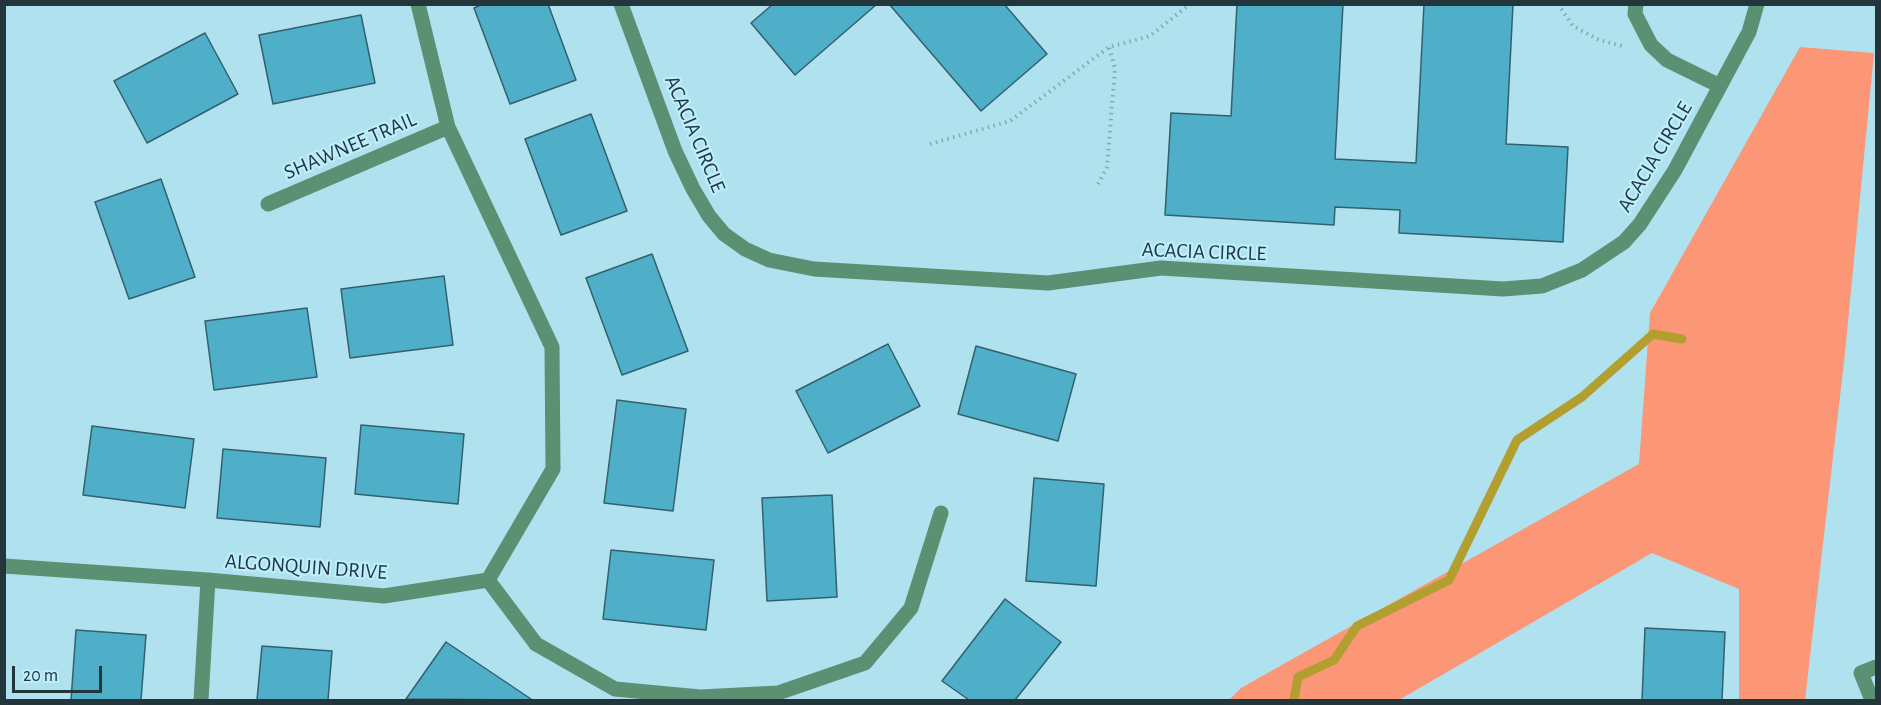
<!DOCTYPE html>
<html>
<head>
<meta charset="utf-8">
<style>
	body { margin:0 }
	#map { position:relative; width:1881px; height:705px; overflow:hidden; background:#b0e1ef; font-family:"Alegreya Sans",sans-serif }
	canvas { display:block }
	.frame { position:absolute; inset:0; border:6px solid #22363c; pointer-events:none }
	.scale { position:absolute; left:12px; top:666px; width:90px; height:27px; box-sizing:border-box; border:3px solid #22363c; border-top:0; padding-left:8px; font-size:18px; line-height:21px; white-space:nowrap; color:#22363c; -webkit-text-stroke:4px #bdeefd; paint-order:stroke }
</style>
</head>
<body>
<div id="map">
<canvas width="1881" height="705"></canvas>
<div class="frame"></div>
<div class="scale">20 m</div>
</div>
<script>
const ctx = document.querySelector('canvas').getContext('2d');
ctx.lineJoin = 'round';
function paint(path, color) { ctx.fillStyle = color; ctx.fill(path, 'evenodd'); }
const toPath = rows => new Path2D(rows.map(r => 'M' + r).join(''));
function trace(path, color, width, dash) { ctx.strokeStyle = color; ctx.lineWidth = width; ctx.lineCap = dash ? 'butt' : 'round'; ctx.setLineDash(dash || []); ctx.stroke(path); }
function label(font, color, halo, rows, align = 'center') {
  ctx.font = font + ' "Alegreya Sans",sans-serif'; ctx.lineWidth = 4.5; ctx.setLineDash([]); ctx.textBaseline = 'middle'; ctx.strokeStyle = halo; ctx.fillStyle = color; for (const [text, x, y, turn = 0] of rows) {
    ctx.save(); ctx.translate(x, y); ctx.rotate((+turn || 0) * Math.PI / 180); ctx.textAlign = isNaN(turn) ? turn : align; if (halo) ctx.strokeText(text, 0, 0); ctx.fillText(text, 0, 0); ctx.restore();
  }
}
paint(toPath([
	[1800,47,1874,53,1845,353,1805,700,1739,700,1739,589,1652,553,1399,700,1229,700,1241,688,1639,464,1650,313]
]), '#fb9676');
trace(toPath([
	[1294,700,1298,677,1334,660,1357,626,1449,580,1517,440,1582,397,1653,334,1682,339]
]), '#b39f2f', 9);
const building = toPath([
	[483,4,548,4,576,80,510,104,474,8,483,4],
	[773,4,877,4,795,75,751,23,773,4],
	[889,4,1004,4,1047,54,981,111,889,4],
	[1237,4,1343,4,1335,159,1416,163,1424,4,1513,4,1506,144,1568,147,1563,242,1399,233,1400,210,1335,207,1334,225,1165,215,1171,113,1231,116,1237,4],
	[361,15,375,83,273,104,259,35,361,15],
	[205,33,238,94,147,143,114,81,205,33],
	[591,114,627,211,561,235,525,139,591,114],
	[161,179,195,277,129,299,95,202,161,179],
	[652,254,688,351,622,375,586,278,652,254],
	[444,276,453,345,350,358,341,289,444,276],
	[307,308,317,377,214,390,205,321,307,308],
	[888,344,920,406,828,453,796,391,888,344],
	[976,346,1076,374,1058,441,958,414,976,346],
	[617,400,686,409,673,511,604,503,617,400],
	[361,425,464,434,458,504,355,494,361,425],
	[92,426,194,439,185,508,83,495,92,426],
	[223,449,326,458,320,527,217,518,223,449],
	[1034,478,1104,484,1096,586,1026,581,1034,478],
	[832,495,837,597,767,601,762,498,832,495],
	[611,550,714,560,706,630,603,619,611,550],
	[1005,599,1061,642,1015,700,969,700,942,681,1005,599],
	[1645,628,1725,632,1722,700,1642,700,1645,628],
	[76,630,146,635,141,700,71,700,76,630],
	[446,642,531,699,531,700,406,699,446,642],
	[262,646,332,651,328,700,257,700,262,646]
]);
paint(building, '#4faec8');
trace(building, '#33606d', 1.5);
trace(toPath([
	[1558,4,1573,26,1599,40,1626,47],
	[930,144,1010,121,1109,47,1150,36,1190,4],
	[1098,184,1107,167,1115,68,1109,47]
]), '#82aab5', 4, [1.5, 4.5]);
trace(toPath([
	[621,4,675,151,693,189,709,216,724,234,745,249,769,260,814,269,1048,283,1161,268,1503,289,1542,286,1582,270,1624,242,1640,224,1675,170,1749,32,1757,4],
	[1636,4,1635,14,1651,45,1667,60,1720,86],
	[268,204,448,127],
	[4,566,208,580,384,596,488,580,553,469,552,347,448,127,418,4],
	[488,580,536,644,615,689,700,697,778,693,865,663,911,608,941,513],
	[201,700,208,580],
	[1872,700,1861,673,1876,667]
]), '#5c9073', 15);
label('21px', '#22363c', '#bdeefd', [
	["ACACIA CIRCLE",695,134,67],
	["SHAWNEE TRAIL",350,146,-23],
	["ACACIA CIRCLE",1655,157,-59],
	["ACACIA CIRCLE",1204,252,2],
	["ALGONQUIN DRIVE",306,567,4]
]);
</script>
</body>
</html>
